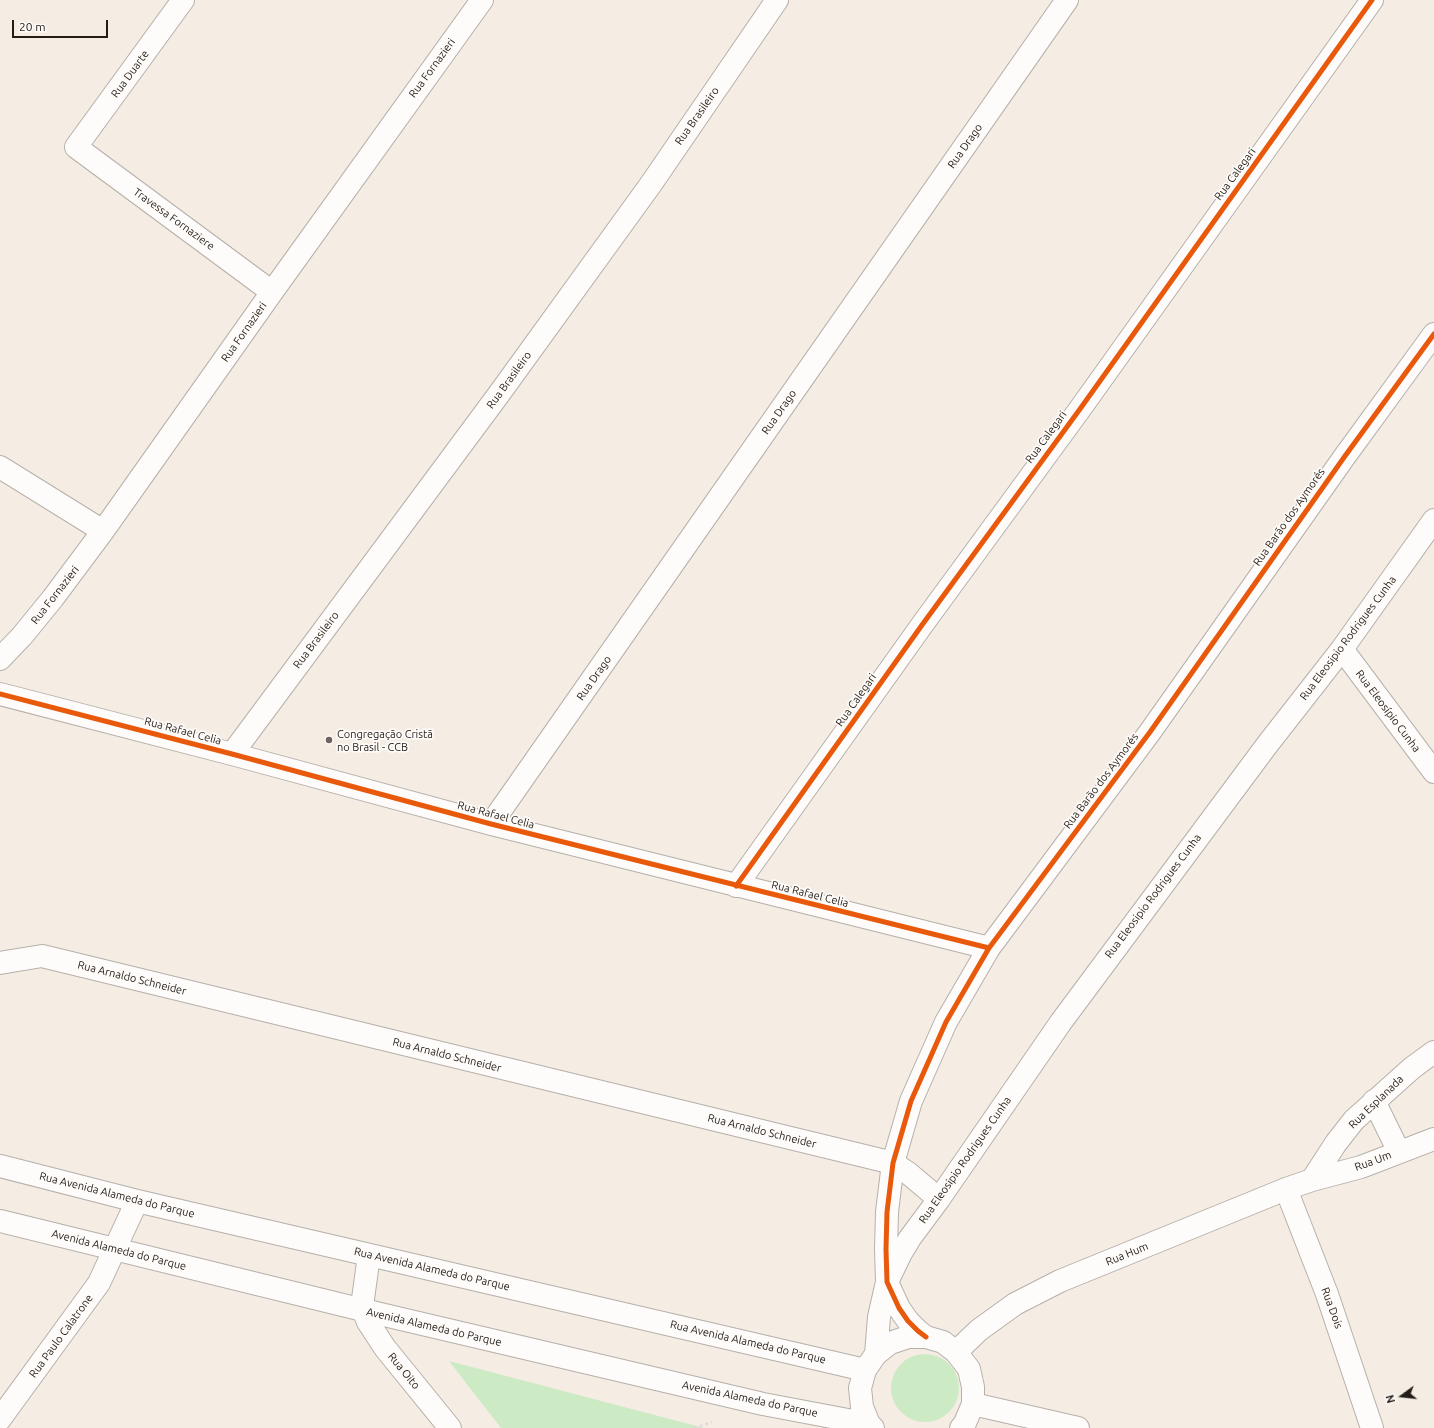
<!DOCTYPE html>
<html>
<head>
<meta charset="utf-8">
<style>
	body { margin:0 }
	#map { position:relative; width:1434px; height:1428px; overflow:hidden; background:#f5ece4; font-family:Ubuntu,sans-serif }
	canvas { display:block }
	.north { position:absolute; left:1382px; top:1376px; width:40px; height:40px; -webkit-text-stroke:3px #fefbf8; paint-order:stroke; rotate:255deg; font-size:11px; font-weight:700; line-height:16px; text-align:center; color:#231d19 }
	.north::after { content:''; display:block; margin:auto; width:14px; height:18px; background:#231d19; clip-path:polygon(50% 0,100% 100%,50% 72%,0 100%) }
	.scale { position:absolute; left:12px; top:20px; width:96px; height:18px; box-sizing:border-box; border:2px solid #231d19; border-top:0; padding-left:5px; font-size:12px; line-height:14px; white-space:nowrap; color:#231d19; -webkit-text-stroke:3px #fefbf8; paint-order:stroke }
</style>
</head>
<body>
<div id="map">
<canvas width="1434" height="1428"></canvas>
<div class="north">N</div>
<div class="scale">20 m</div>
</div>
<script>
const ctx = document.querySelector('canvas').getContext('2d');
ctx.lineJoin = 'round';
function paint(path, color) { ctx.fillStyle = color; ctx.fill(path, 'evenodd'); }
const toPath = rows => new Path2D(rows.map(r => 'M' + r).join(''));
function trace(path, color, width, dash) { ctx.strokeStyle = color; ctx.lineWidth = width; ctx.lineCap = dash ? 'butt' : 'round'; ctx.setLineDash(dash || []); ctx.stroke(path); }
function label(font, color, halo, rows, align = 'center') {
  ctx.font = font + ' Ubuntu,sans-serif'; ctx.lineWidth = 3.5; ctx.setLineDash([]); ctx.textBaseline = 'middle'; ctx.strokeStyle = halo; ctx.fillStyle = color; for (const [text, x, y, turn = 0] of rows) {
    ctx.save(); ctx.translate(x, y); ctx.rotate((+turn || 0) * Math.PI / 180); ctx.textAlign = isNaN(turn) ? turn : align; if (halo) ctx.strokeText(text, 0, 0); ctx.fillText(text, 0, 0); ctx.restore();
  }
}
paint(toPath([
	'891 1388a34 34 0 1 1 68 0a34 34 0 1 1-68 0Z',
	[449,1361,704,1428,501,1428]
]), '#cceac4');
const minor = toPath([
	[183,0,76,147,272,292],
	[0,467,103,531],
	[1342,649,1434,772],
	[0,659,22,636,53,598,103,531,272,292,482,0],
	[0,694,232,754,491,824,989,948],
	[232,754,499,394,651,184,777,0],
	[491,824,1067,0],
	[736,886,922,625,1080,409,1372,0],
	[0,963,42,956,893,1163,908,1173,939,1199],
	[1374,1101,1399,1152],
	[0,1166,137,1201,865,1370],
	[1312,1180,1336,1143,1354,1120,1412,1068,1434,1052],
	[1286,1189,1327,1294,1372,1428],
	[0,1221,363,1310,763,1404,869,1424],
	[369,1255,363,1299,363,1310,368,1322,385,1348,450,1428],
	[926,1337,918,1331,908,1321,899,1308,887,1282,886,1249,887,1212,893,1163,911,1101,946,1022,989,948,1150,732,1345,456,1434,334],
	[956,1352,979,1330,1015,1304,1060,1281,1286,1189,1312,1180,1361,1167,1434,1139],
	[876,1354,879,1317,887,1282,901,1253,910,1238,939,1199,1061,1022,1267,745,1342,649,1434,520],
	[973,1404,1078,1428],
	[0,1419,99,1283,137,1201],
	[873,1428,869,1424,862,1407,860,1388,865,1370,876,1354,890,1343,908,1337,926,1337,943,1342,956,1352,969,1369,973,1387,973,1404,965,1423,961,1428]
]);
trace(minor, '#b6b0aa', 24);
trace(toPath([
	[694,1428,712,1422]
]), '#dedbd9', 2.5, [3, 3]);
trace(minor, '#fefcfb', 22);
trace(toPath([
	[0,694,232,754,491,824,989,948],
	[736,886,922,625,1080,409,1372,0],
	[926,1337,918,1331,908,1321,899,1308,887,1282,886,1249,887,1212,893,1163,911,1101,946,1022,989,948,1150,732,1345,456,1434,334]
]), '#e8590c', 5);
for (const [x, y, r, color] of [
	[329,740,4,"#6c6560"]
]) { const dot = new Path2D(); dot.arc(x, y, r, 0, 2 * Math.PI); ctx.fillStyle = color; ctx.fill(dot); trace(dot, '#fefbf8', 1.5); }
label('11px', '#231d19', '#fefbf8', [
	["Rua Fornazieri",432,68,-54],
	["Rua Duarte",130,74,-54],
	["Rua Brasileiro",697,116,-55],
	["Rua Drago",965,146,-55],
	["Rua Calegari",1235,174,-54],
	["Travessa Fornaziere",174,219,36],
	["Rua Fornazieri",244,332,-55],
	["Rua Brasileiro",509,380,-54],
	["Rua Drago",779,412,-55],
	["Rua Calegari",1046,437,-54],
	["Rua Barão dos Aymorés",1289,517,-55],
	["Rua Fornazieri",55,595,-52],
	["Rua Eleosipio Rodrigues Cunha",1348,638,-53],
	["Rua Brasileiro",316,640,-53],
	["Rua Drago",594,678,-55],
	["Rua Calegari",856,700,-55],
	["Rua Eleosípio Cunha",1388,711,53],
	["Rua Rafael Celia",183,731,15],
	["Rua Barão dos Aymorés",1101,781,-53],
	["Rua Rafael Celia",496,815,15],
	["Rua Rafael Celia",810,894,14],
	["Rua Eleosipio Rodrigues Cunha",1153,896,-53],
	["Rua Arnaldo Schneider",132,978,14],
	["Rua Arnaldo Schneider",447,1055,14],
	["Rua Esplanada",1376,1102,-44],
	["Rua Arnaldo Schneider",762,1131,14],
	["Rua Eleosipio Rodrigues Cunha",965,1160,-55],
	["Rua Um",1373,1161,-20],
	["Rua Avenida Alameda do Parque",117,1195,14],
	["Avenida Alameda do Parque",119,1250,14],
	["Rua Hum",1127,1254,-22],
	["Rua Avenida Alameda do Parque",432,1269,13],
	["Rua Dois",1332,1308,70],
	["Avenida Alameda do Parque",434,1327,13],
	["Rua Paulo Calatrone",61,1336,-54],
	["Rua Avenida Alameda do Parque",748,1342,13],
	["Rua Oito",404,1371,51],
	["Avenida Alameda do Parque",750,1399,12]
]);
label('11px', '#231d19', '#fefbf8', [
	["Congregação Cristã",337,734],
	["no Brasil - CCB",337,747]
], 'left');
</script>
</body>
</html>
